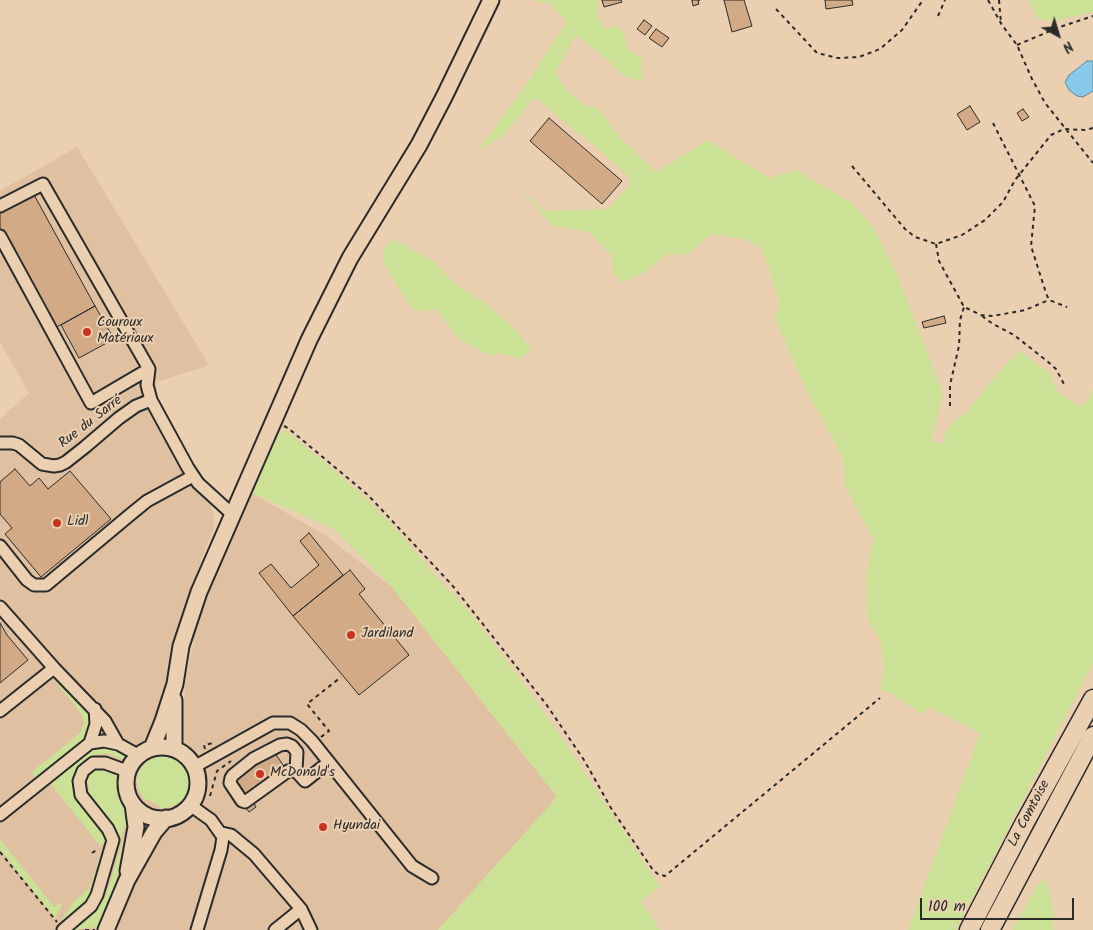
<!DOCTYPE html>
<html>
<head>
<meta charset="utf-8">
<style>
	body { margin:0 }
	#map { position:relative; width:1093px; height:930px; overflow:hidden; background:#eacfb1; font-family:Kalam,sans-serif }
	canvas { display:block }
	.north { position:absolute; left:1033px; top:10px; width:50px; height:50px; -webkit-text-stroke:4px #eacfb1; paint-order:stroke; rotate:141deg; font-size:14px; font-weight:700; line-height:20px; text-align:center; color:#2b2b2b }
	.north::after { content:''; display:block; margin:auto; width:18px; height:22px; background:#2b2b2b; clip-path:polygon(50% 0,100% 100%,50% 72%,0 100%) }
	.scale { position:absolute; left:920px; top:898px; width:154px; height:22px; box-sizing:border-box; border:2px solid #2b2b2b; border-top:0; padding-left:6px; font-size:15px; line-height:18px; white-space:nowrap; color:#2b2b2b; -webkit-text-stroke:4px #eacfb1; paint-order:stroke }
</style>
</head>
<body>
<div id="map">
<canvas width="1093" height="930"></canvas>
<div class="north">N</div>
<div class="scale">100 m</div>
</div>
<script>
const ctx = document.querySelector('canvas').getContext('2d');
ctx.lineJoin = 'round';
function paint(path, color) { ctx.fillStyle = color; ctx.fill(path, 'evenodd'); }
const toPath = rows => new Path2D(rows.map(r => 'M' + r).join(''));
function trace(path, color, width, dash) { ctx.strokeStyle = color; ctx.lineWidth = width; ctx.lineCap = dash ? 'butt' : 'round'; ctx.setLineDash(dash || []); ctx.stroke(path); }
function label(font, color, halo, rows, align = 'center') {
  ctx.font = font + ' Kalam,sans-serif'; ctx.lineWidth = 4; ctx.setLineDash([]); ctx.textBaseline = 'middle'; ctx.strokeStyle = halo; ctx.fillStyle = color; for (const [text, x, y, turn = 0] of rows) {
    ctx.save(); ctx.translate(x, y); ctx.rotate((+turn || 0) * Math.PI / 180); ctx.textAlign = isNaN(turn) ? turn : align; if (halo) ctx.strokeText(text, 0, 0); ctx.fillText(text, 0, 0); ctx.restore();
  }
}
paint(toPath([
	[77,147,209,365,157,382,153,417,192,487,205,498,211,506,213,514,214,527,202,558,169,665,163,698,180,734,186,679,199,612,250,492,325,535,392,587,557,797,438,930,0,930,0,419,29,393,0,342,0,191]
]), '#dfc1a2');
paint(toPath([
	[534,0,597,0,599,8,597,14,605,29,617,26,624,34,627,49,642,59,641,71,643,79,637,81,633,78,628,78,619,72,608,60,576,35,555,73,566,89,586,107,591,105,599,110,614,131,656,172,708,140,769,178,796,170,851,202,873,227,896,272,943,394,931,442,946,443,944,434,953,422,968,411,992,380,1019,351,1049,372,1057,391,1078,406,1085,405,1093,389,1093,663,956,930,908,930,980,733,928,707,924,715,890,693,880,690,884,668,880,640,867,618,866,573,874,540,845,486,843,458,807,391,775,319,780,303,762,249,747,240,711,234,687,254,666,255,644,273,622,283,613,272,611,255,589,232,553,226,514,183,544,211,608,209,630,184,630,178,594,145,571,128,537,98,532,100,504,135,478,151,530,79,567,21,548,1,545,3],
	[1028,0,1093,0,1093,12,1058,20,1039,20],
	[393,239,434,261,455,284,484,302,519,333,531,350,519,359,500,353,490,356,458,338,437,310,413,311,384,264,384,249],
	[287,431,364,496,398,531,432,572,467,609,521,680,570,750,660,887,641,901,660,930,438,930,557,797,392,587,334,529,250,492,279,433],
	[55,678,57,678,88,711,91,726,85,739,36,778,32,774,33,771,80,733,84,724,82,715,55,681],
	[108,746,126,756,124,760,107,753,94,756,88,760,76,781,106,829,108,840,100,846,50,783,95,749],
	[163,755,176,758,185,766,190,778,190,785,186,796,178,804,167,808,161,808,151,801,144,799,138,788,137,781,138,774,145,763,150,759],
	[98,767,116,771,121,778,130,822,124,828,121,838,117,838,115,828,90,794,87,780,92,770],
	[128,829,128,842,113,890,97,929,92,927,74,930,96,910,106,896,123,840],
	[0,839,54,907,60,903,62,905,55,918,0,850],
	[109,843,92,898,62,925,61,922,73,902,90,888,102,849],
	[1046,878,1055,919,1052,921,1054,930,1012,930,1038,885]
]), '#cbe196');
const water = toPath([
	[1087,61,1093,61,1093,91,1083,97,1077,96,1069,90,1065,82,1069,75,1087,61]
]);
paint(water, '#88cae9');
trace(water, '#638a9d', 1);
const building = toPath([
	[602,0,621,0,622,2,604,7,602,0],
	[692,0,700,0,698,1,699,4,693,6,692,0],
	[724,0,744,0,752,26,732,32,724,0],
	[825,0,852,0,853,5,826,9,825,0],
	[644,20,652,26,645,35,637,29,644,20],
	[656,29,669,38,662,47,649,38,656,29],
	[970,106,980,122,967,130,957,114,970,106],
	[1023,109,1029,117,1022,121,1017,113,1023,109],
	[549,118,622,181,602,204,530,141,549,118],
	[33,193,95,306,55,328,0,229,0,211,33,193],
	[95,306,114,339,79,358,61,325,95,306],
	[944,316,946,323,924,328,922,322,944,316],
	[15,469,30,486,39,478,48,489,70,471,111,519,41,577,5,534,12,528,0,514,0,482,15,469],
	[309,533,343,575,293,616,259,573,271,564,291,588,319,565,300,541,309,533],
	[350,570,365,589,359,594,409,655,359,695,293,616,350,570],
	[0,623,7,635,28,660,0,683,0,623],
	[274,752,286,769,246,796,234,779,274,752],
	[254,803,256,807,249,812,246,808,254,803]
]);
paint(building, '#d2ab86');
trace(building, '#2b2b2b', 1);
const minor = toPath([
	[0,206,43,184,149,369,147,385,151,400,188,468,198,483,232,514],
	[0,236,91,403,149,369],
	[0,443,13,443,19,445,42,464,54,466,60,465,66,462,85,447,119,418,136,406,151,400],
	[0,546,27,580,34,585,46,585,131,514,147,501,193,476],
	[0,607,54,668,105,721,118,744,138,755],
	[0,711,54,668],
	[90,743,96,724,95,709],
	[194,767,273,723,290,723,301,730,312,741,412,866,432,878],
	[296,771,297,752,292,746,287,744,280,745,253,759,233,775,231,778,230,783,242,801,245,802,288,771,296,771,305,781,329,762],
	[190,805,211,820,223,837,221,850,197,930],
	[0,815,90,743,104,741,118,744],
	[222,833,231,835,254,854,301,909,311,930],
	[63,930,91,906,97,895,113,840,108,829,81,795,79,781,83,771,93,763,105,763,127,771],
	[275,930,301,909]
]);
const major = toPath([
	'126 783a36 36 0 1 1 72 0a36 36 0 1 1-72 0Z',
	[152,748,163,721,175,684,181,646,199,592,309,340,350,258,419,145,444,97,491,0],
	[174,748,174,700],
	[128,871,136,827,133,804],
	[106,930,127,880,154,832,166,818]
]);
const highway = toPath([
	[969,930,1024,824,1093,699],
	[990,930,1093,736]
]);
trace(minor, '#2b2b2b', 15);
trace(major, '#2b2b2b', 19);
trace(highway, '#2b2b2b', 21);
trace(toPath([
	[988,0,1002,25,1017,45,1032,79,1045,103,1093,163],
	[999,0,1001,23],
	[776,9,817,53,838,58,859,57,880,49,902,30,923,0],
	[938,16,945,0],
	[1017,45,1057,28,1093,16],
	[993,123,1035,206,1031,246,1046,293,1049,300,1067,307],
	[852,166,905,229,915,237,936,244,962,235,985,220,1003,202,1015,180,1051,135,1064,129,1085,130,1093,128],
	[936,244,939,261,964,307,981,315,993,316,1025,310,1049,300],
	[982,316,993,324,1014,335,1047,361,1056,369,1065,386],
	[950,406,950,385,959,346,960,320,964,307],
	[284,426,288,428,368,495,452,585,546,704,584,760,611,808,653,870,658,874,665,876,880,698],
	[321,737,329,731,307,704,341,677],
	[205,749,204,745,213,743],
	[210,796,217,771,231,761],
	[0,852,57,922],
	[92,853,98,849],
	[85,930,95,930]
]), '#2b2b2b', 2, [4, 4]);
trace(minor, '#eacfb1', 11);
trace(major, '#eacfb1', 15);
trace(highway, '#eacfb1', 18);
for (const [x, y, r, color] of [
	[87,332,5,"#c8321e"],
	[57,523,5,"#c8321e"],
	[351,635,5,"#c8321e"],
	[260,774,5,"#c8321e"],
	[323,827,5,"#c8321e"]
]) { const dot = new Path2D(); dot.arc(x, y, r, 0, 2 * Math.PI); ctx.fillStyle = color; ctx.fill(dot); trace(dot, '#eacfb1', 2); }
label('14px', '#2b2b2b', '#eacfb1', [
	["Couroux",97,324],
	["Matériaux",97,340],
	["Lidl",67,523],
	["Jardiland",361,635],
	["McDonald's",270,774],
	["Hyundai",333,827]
], 'left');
label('14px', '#2b2b2b', '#eacfb1', [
	["Rue du Sarré",91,423,-38],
	["La Comtoise",1030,814,-62]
]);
</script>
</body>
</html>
